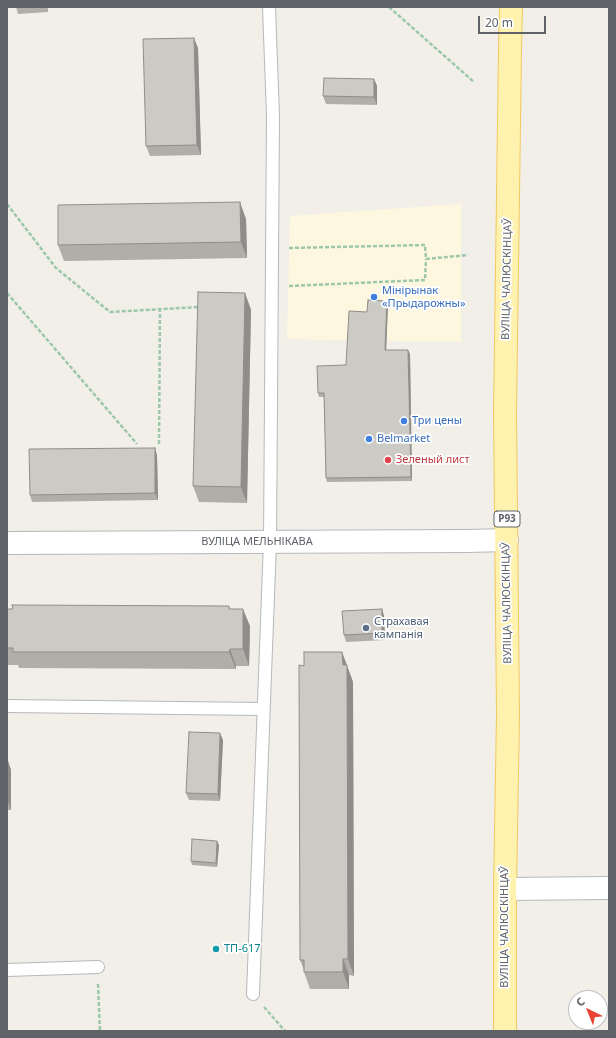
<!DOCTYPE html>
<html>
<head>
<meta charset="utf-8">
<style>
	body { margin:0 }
	#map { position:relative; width:616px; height:1038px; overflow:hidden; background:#f1efe8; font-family:"Noto Sans",sans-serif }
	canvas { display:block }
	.frame { position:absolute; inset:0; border:8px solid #5f6368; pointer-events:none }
	.north { position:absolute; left:568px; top:990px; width:40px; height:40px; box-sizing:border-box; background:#fff; border:1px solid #bfc1c3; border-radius:50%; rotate:317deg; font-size:11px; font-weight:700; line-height:16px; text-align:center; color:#5f6368 }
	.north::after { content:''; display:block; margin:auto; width:14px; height:18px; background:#ea4335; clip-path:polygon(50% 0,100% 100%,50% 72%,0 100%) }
	.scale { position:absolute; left:478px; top:16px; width:68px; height:18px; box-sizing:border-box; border:2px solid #5f6368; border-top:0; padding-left:5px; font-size:12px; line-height:14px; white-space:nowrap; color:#5f6368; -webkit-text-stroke:3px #fff; paint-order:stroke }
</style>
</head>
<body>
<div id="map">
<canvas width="616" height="1038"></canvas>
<div class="frame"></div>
<div class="north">С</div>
<div class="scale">20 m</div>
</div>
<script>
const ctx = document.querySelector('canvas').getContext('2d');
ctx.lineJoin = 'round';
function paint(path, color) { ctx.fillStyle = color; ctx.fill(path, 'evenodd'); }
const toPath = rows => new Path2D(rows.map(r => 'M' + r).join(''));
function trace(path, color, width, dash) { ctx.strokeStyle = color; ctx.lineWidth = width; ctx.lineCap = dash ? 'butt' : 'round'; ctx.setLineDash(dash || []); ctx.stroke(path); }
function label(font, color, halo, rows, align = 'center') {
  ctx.font = font + ' "Noto Sans",sans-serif'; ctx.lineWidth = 3.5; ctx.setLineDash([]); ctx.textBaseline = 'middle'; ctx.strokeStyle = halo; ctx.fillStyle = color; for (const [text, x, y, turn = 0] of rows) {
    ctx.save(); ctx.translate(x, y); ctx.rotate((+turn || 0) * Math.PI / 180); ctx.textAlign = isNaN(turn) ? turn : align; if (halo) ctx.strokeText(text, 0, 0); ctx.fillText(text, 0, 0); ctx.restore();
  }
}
paint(toPath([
	[461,204,461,342,287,339,290,216]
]), '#fef7e0');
const lane = toPath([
	[7,706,263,709],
	[7,970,98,967],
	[253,994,270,542,273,116,269,7]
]);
const street = toPath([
	[7,543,468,541,507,540],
	[505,889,609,888]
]);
const primary = toPath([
	[505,1031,505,889,508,715,505,413,510,50,511,7]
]);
trace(lane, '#b5b8bc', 14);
trace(street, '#b5b8bc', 24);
trace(primary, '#f2c960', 24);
trace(toPath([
	[389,7,474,82],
	[7,204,56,268,110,312,199,307],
	[289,248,425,245,426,259,468,255],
	[289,286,425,280,426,259],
	[7,293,137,444],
	[159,444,160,309],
	[98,984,100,1031],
	[264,1007,285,1031]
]), '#9cc7a9', 2.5, [4, 2]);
trace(lane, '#fff', 12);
trace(street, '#fff', 22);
trace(primary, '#fff2af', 22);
paint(toPath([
	[16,7,48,7,48,12,18,14],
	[198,48,201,155,150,156,146,146],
	[374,79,377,86,377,105,326,104,323,96],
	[246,219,247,258,64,261,58,245],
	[245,293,251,310,247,503,199,502,193,486],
	[387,301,388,305,386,350,410,354,412,481,327,482,326,478,324,397,319,397,318,393,346,365,367,312],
	[157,455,158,500,32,502,30,495],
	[229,606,230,609,250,626,249,666,236,666,236,669,19,668,18,665,7,665,7,609],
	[382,609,384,616,385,640,346,642,344,635],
	[342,652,353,682,354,976,349,975,349,989,310,989,304,972,304,970,300,960],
	[223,740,220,801,189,800,186,793],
	[7,758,11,770,11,810,7,810],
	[219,845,217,867,192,865,191,861]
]), '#afaea9');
paint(toPath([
	[194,38,198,48,201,155,197,145],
	[374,79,377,86,377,105,374,97],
	[240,202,246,219,247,258,241,242],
	[245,293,251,310,247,503,241,487],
	[387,301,388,305,386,354,385,350],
	[408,350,410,354,412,481,411,477],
	[155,448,157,455,158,500,155,493],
	[243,609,250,626,249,666,243,649],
	[382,609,384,616,385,640,382,633],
	[230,649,236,666,236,669,229,652],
	[342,652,353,682,354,976,348,959],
	[220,733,223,740,220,801,218,794],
	[7,758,11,770,11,810,7,798],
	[217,841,219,845,217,867,216,863],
	[343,959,349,975,349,989,343,972]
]), '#8f8d8a');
const building = toPath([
	[194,38,197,145,146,146,143,39,194,38],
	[324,78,374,79,374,97,323,96,324,78],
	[240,202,241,242,58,245,58,205,240,202],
	[198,292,245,293,241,487,193,486,198,292],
	[368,300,387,301,385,350,408,350,411,477,326,478,324,393,318,393,317,366,346,365,349,311,367,312,368,300],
	[155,448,155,493,30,495,29,449,155,448],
	[12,605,229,606,229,609,243,609,243,649,230,649,229,652,13,652,13,648,7,648,7,609,13,609,12,605],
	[382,609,382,633,344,635,342,611,382,609],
	[304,652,342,652,343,665,347,665,348,959,343,959,343,972,304,972,304,960,300,960,299,665,304,666,304,652],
	[189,732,220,733,218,794,186,793,189,732],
	[192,839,217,841,216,863,191,861,192,839]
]);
paint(building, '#cccac5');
trace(building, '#8f8d8a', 1);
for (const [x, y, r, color] of [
	[374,297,4,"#3f7fe0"],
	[404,421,4,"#3f7fe0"],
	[369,439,4,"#3f7fe0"],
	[388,460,4,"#e0444e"],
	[366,628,4,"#5c6f8a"],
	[216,949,4,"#0f9aa8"]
]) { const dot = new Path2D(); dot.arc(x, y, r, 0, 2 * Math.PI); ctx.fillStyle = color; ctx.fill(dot); trace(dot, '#fff', 1.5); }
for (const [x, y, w] of [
	[507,519,26]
]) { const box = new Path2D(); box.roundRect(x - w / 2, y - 8, w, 16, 3); ctx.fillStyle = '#fff'; ctx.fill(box); trace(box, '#5f6368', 1); }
label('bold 10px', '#5f6368', null, [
	["Р93",507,519]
]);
label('11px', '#5f6368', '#fff', [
	["ВУЛІЦА ЧАЛЮСКІНЦАЎ",507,279,-89],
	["ВУЛІЦА МЕЛЬНІКАВА",257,542],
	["ВУЛІЦА ЧАЛЮСКІНЦАЎ",507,603,-91],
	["ВУЛІЦА ЧАЛЮСКІНЦАЎ",505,927,-90]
]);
label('11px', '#366cbe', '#fff', [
	["Мінірынак",382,291],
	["«Прыдарожны»",382,304],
	["Три цены",412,421],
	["Belmarket",377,439]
], 'left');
label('11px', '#be3a42', '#fff', [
	["Зеленый лист",396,460]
], 'left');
label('11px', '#4e5e75', '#fff', [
	["Страхавая",374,622],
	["кампанія",374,635]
], 'left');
label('11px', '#0d838f', '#fff', [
	["ТП-617",224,949]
], 'left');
</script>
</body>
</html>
